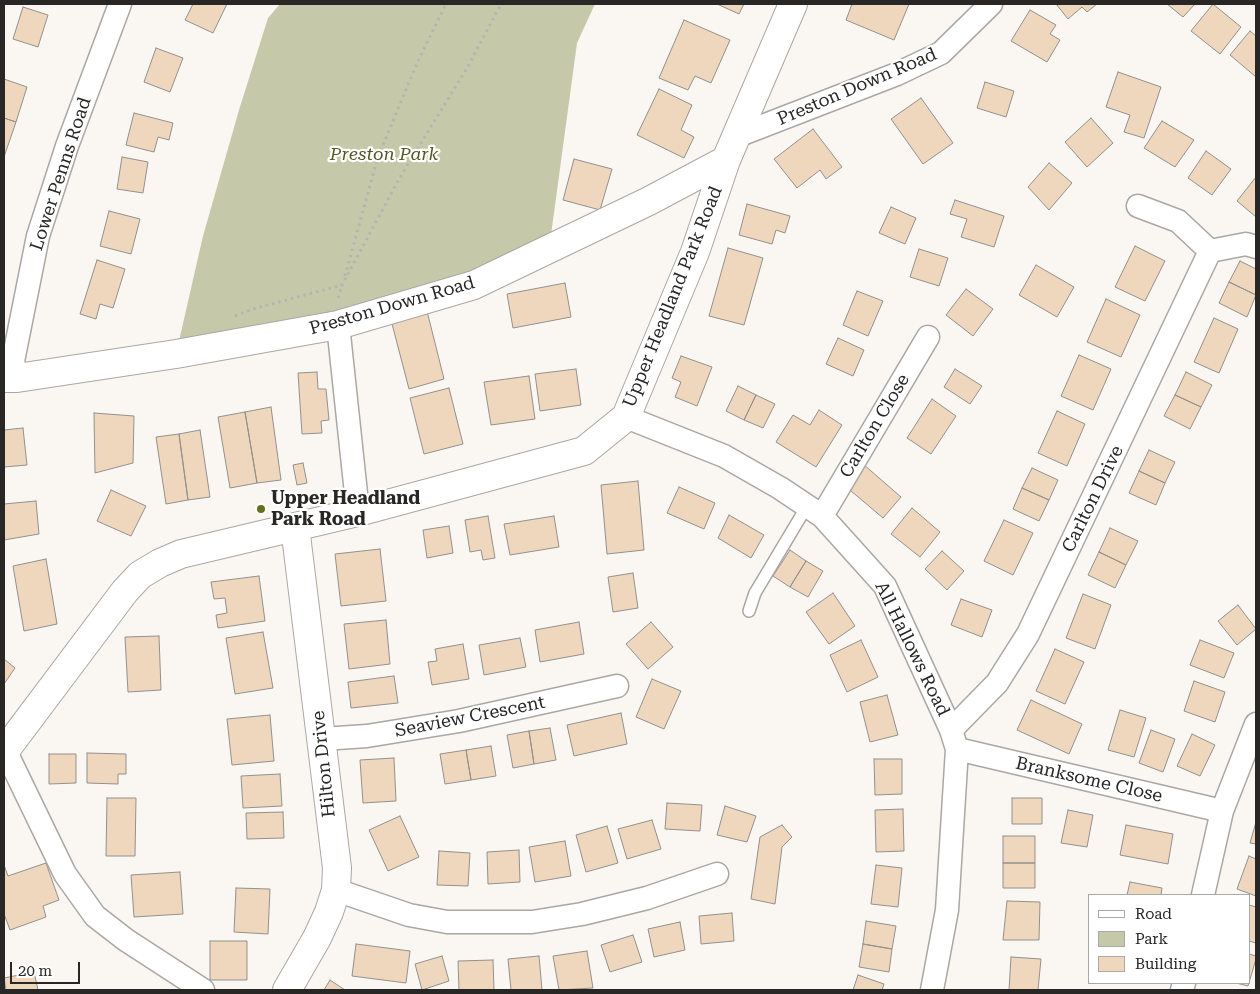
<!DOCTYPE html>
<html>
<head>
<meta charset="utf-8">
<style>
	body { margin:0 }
	#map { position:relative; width:1260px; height:994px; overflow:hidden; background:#faf7f3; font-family:"Roboto Serif",serif }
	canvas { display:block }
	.frame { position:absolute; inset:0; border:5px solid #282726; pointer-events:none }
	.legend { position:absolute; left:1088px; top:894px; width:162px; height:90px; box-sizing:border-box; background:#fff; border:1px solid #a9a9a8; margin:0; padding:6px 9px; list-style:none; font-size:15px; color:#282726 }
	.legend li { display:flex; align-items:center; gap:10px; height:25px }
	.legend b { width:25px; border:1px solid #a9a9a8 }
	.scale { position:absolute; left:10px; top:962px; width:70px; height:22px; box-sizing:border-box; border:2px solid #282726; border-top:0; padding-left:6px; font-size:15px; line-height:18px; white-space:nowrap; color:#282726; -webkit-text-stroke:4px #fff; paint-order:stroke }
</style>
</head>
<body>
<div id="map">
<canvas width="1260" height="994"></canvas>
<div class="frame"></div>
<ul class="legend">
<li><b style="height:6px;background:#fff"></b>Road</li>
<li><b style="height:14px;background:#c6c9a9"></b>Park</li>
<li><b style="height:14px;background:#eed7bc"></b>Building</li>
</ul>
<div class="scale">20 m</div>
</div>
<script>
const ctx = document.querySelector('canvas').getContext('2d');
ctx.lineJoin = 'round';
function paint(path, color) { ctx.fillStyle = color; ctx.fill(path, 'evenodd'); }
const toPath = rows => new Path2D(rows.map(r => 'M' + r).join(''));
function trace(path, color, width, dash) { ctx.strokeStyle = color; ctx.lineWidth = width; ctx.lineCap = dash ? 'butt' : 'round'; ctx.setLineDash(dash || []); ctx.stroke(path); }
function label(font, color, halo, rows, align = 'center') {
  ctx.font = font + ' "Roboto Serif",serif'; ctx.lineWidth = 4.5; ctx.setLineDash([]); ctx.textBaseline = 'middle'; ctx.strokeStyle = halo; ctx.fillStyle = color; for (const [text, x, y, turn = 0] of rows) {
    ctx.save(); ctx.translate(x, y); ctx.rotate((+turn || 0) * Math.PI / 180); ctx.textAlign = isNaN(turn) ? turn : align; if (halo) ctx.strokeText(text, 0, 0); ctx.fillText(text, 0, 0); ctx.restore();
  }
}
paint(toPath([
	[280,4,595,4,577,43,549,250,474,285,176,354,203,236,239,110,268,18]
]), '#c6c9a9');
const building = toPath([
	[193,4,227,4,213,33,185,20,193,4],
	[717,4,744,4,739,14,717,4],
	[852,4,909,4,894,40,846,20,852,4],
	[1056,4,1097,4,1087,12,1082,7,1068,19,1056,4],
	[1167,4,1195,4,1183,17,1167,4],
	[1213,4,1241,27,1220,54,1191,31,1213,4],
	[23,7,48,15,38,47,13,39,23,7],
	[1030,10,1056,25,1050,34,1060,40,1047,62,1011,41,1030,10],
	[684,20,730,40,711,83,695,76,688,90,659,78,684,20],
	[1250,31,1256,36,1256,77,1230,55,1250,31],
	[156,48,183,58,170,92,144,82,156,48],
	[1118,72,1161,87,1144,138,1124,132,1130,115,1106,107,1118,72],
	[4,79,27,87,16,122,4,118,4,79],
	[985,82,1014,91,1006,117,977,108,985,82],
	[659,89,692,105,681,130,694,137,684,158,637,135,659,89],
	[921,98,953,143,923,164,891,119,921,98],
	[134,113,173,123,169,140,158,137,154,152,126,145,134,113],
	[4,118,16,122,4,157,4,118],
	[1091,118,1113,143,1087,167,1065,142,1091,118],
	[1162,121,1194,140,1175,167,1144,148,1162,121],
	[813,129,842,167,826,179,820,170,797,188,774,159,813,129],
	[1206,151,1231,169,1212,195,1188,178,1206,151],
	[122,157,148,162,143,193,117,189,122,157],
	[574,159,612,169,600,210,563,200,574,159],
	[1049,163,1072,183,1049,210,1028,187,1049,163],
	[1256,177,1256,217,1237,201,1256,177],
	[955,200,1004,216,994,247,961,237,967,219,950,214,955,200],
	[747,204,790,216,785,233,776,230,772,244,739,235,747,204],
	[891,207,916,218,905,244,879,233,891,207],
	[109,211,140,219,131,254,100,246,109,211],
	[1135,246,1165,261,1145,301,1115,287,1135,246],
	[728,248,763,258,744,325,709,316,728,248],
	[919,249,948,258,939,286,910,277,919,249],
	[97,260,125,269,113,308,100,304,96,319,80,314,97,260],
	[1240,261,1256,269,1256,295,1229,282,1240,261],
	[1036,265,1074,287,1057,317,1019,295,1036,265],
	[1229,282,1256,295,1247,317,1219,303,1229,282],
	[565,283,571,317,513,328,507,294,565,283],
	[966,289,993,309,973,336,946,315,966,289],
	[857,291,883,301,868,336,843,325,857,291],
	[1106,299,1140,315,1121,357,1087,342,1106,299],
	[427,311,444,379,409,389,391,320,427,311],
	[1214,318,1238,329,1219,373,1194,362,1214,318],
	[838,338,864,350,853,376,826,364,838,338],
	[1079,355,1111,369,1093,410,1061,396,1079,355],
	[681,356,712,367,697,406,675,397,681,382,672,378,681,356],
	[576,369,581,405,540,411,535,374,576,369],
	[955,369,982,386,970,404,944,387,955,369],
	[317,372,318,389,326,389,329,420,321,421,322,433,302,434,298,373,317,372],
	[1186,372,1212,385,1201,407,1175,395,1186,372],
	[529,376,535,419,491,425,484,382,529,376],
	[738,386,756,395,744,420,726,411,738,386],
	[449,388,463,444,424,454,410,398,449,388],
	[756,395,775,404,763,428,744,420,756,395],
	[1175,395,1201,407,1190,429,1164,416,1175,395],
	[932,399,956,416,931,454,907,438,932,399],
	[271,407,281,480,257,483,245,412,271,407],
	[819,410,842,425,816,467,776,442,793,415,810,425,819,410],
	[1057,411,1085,424,1067,466,1038,453,1057,411],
	[245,412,257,483,230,488,218,417,245,412],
	[94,413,134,416,133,463,95,473,94,413],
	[23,428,27,465,4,467,4,430,23,428],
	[200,430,210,497,188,500,179,434,200,430],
	[179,434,188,500,166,504,156,437,179,434],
	[1149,450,1175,462,1165,483,1139,471,1149,450],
	[303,463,307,483,297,485,293,465,303,463],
	[863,464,901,497,883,518,844,485,863,464],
	[1032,468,1058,480,1049,500,1022,488,1032,468],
	[1139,471,1165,483,1156,505,1129,493,1139,471],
	[638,481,644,550,607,554,601,485,638,481],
	[679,487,715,503,704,529,667,513,679,487],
	[1022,488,1049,500,1039,521,1013,509,1022,488],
	[111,490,146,506,131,536,97,521,111,490],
	[36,501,39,534,4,540,4,504,36,501],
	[912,508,940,532,920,557,891,534,912,508],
	[729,515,764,535,751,558,718,538,729,515],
	[488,516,495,558,483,560,481,550,470,552,465,520,488,516],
	[554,516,559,547,510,555,504,524,554,516],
	[1004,520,1033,533,1013,575,984,561,1004,520],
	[449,526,453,553,427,558,423,530,449,526],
	[1110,528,1138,541,1126,565,1099,552,1110,528],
	[380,549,386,601,341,606,335,554,380,549],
	[790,550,806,561,790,587,773,576,790,550],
	[942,551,964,571,947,590,925,569,942,551],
	[1099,552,1126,565,1115,588,1088,575,1099,552],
	[46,559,57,624,24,631,13,566,46,559],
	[806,561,823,571,808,597,790,587,806,561],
	[633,573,638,608,613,612,608,577,633,573],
	[259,576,265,621,218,628,216,615,227,613,225,598,214,599,211,582,259,576],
	[833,593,855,626,829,644,806,612,833,593],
	[1083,594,1111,605,1095,649,1066,638,1083,594],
	[961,599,992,610,982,637,951,625,961,599],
	[1238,605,1256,629,1237,645,1218,621,1238,605],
	[386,620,390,664,349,669,344,624,386,620],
	[579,622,584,654,540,662,535,630,579,622],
	[651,622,673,647,648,669,626,644,651,622],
	[263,632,273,688,235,694,226,638,263,632],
	[159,636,161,690,128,692,125,637,159,636],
	[520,638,526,667,484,675,479,645,520,638],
	[861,640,878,677,847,692,830,655,861,640],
	[1200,640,1234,653,1224,678,1190,665,1200,640],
	[463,644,469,679,432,685,428,662,437,661,435,649,463,644],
	[1055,649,1084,662,1065,704,1036,691,1055,649],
	[4,659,15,668,4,684,4,659],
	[394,676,398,703,351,708,348,682,394,676],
	[652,679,681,691,664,729,636,717,652,679],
	[1194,681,1225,692,1215,722,1184,711,1194,681],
	[887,695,898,735,870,742,860,702,887,695],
	[1031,700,1082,724,1069,754,1017,730,1031,700],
	[1120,710,1146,718,1134,757,1108,750,1120,710],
	[621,713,627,744,574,756,567,725,621,713],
	[270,715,274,761,232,765,227,719,270,715],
	[550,728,556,760,534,764,529,731,550,728],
	[1151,730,1175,739,1163,772,1139,763,1151,730],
	[529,731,534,764,513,768,507,735,529,731],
	[1192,734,1215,745,1200,776,1177,766,1192,734],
	[491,746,496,776,471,780,466,750,491,746],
	[466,750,471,780,445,784,440,754,466,750],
	[87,753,126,754,126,774,118,774,118,784,87,783,87,753],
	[49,754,76,754,76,783,49,784,49,754],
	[394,758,396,801,363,803,360,760,394,758],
	[874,759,902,759,902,794,875,795,874,759],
	[280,774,282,806,243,808,241,776,280,774],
	[107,798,136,798,135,856,106,856,107,798],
	[1012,798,1042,798,1042,824,1012,824,1012,798],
	[667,803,702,805,700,831,665,829,667,803],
	[725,806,756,816,747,842,717,835,725,806],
	[903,809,904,851,876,852,875,810,903,809],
	[1068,810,1093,815,1087,847,1061,843,1068,810],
	[283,812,284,838,247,839,246,813,283,812],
	[400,816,419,857,388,871,369,830,400,816],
	[652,820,661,849,627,859,618,829,652,820],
	[1256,822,1256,844,1250,843,1256,822],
	[782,825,792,837,782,847,775,904,751,899,760,837,782,825],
	[1126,825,1173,834,1168,864,1120,855,1126,825],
	[607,826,618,863,586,872,576,835,607,826],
	[1003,836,1035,836,1035,863,1003,863,1003,836],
	[565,841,571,876,535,882,529,847,565,841],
	[519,850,520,882,488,884,487,852,519,850],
	[439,851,470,853,468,886,437,885,439,851],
	[1249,856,1256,859,1256,896,1237,889,1249,856],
	[46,863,59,900,43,906,46,917,10,930,4,914,4,865,8,876,46,863],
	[1003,863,1035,863,1035,888,1003,888,1003,863],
	[876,865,902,868,898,907,871,904,876,865],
	[180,872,183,914,134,917,131,875,180,872],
	[1130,882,1162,888,1161,895,1127,895,1130,882],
	[236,888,270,889,268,934,234,932,236,888],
	[1007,901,1040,902,1039,940,1003,940,1007,901],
	[1249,905,1256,907,1256,943,1249,941,1249,905],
	[732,913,734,941,701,944,699,916,732,913],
	[866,921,896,926,892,949,863,944,866,921],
	[680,922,685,950,654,957,648,929,680,922],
	[633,935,642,962,610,972,601,945,633,935],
	[210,941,247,941,247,980,210,980,210,941],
	[356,944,410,951,406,983,352,976,356,944],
	[863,944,892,949,889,972,859,967,863,944],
	[587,951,593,988,559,990,553,956,587,951],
	[1249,954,1256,956,1256,959,1248,986,1236,983,1249,983,1249,954],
	[442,956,449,981,422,990,415,964,442,956],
	[539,956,542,990,511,990,508,959,539,956],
	[1011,957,1041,959,1038,990,1009,990,1011,957],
	[493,960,494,990,459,990,458,961,493,960],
	[34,972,38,990,6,990,4,978,34,972],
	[858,975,884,984,882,990,853,990,858,975],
	[330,980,345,990,324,990,330,980]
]);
paint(building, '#eed7bc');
trace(building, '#93908d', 1);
const service = toPath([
	[749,611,755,593,807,506]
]);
const minor = toPath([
	[737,136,897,74,941,53,991,4],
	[1210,251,1246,244,1256,247],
	[338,325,358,512],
	[17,378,13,361,38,236,67,146,120,4],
	[626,417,724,456,780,488,822,516,885,586,951,730,957,749,947,910,932,990],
	[822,516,928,337],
	[951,730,997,683,1028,634,1210,251,1178,221,1138,206],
	[322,739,367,736,459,721,617,686],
	[957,749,1222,811],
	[5,750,65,874,95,916,126,940,203,990],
	[336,890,409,915,447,922,532,922,582,914,647,898,717,874],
	[1203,895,1222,811,1256,724],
	[1182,990,1184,983]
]);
const tertiary = toPath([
	[4,378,17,378,176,354,338,325,474,285,649,201,726,160],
	[4,752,125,591,140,575,160,563,181,554,358,512,584,451,626,417,695,252,726,160,793,4],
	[287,990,317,938,329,912,336,890,337,868,295,527]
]);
trace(service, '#aaa7a4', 14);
trace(minor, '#aaa7a4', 25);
trace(tertiary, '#aaa7a4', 30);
trace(toPath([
	[345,276,378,157,417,63,446,4],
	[338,298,342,285],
	[235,316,253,309,342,285,399,179,467,68,501,4]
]), '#b6b4b1', 3, [2.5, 4]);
trace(service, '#fff', 11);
trace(minor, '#fff', 22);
trace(tertiary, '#fff', 28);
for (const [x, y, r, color] of [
	[261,509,5,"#64711c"]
]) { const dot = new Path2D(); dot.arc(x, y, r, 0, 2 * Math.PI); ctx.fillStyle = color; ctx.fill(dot); trace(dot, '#fff', 2); }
label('18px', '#282726', '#fff', [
	["Preston Down Road",857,87,-23],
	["Lower Penns Road",61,174,-72],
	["Upper Headland Park Road",673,297,-68],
	["Preston Down Road",392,306,-16],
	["Carlton Close",875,426,-59],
	["Carlton Drive",1093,499,-64],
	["All Hallows Road",912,649,64],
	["Seaview Crescent",470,717,-11],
	["Hilton Drive",324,764,-96],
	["Branksome Close",1089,780,13]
]);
label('italic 18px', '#555823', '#fff', [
	["Preston Park",384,155]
]);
label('bold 18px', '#282726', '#fff', [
	["Upper Headland",271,499],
	["Park Road",271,520]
], 'left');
</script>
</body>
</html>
